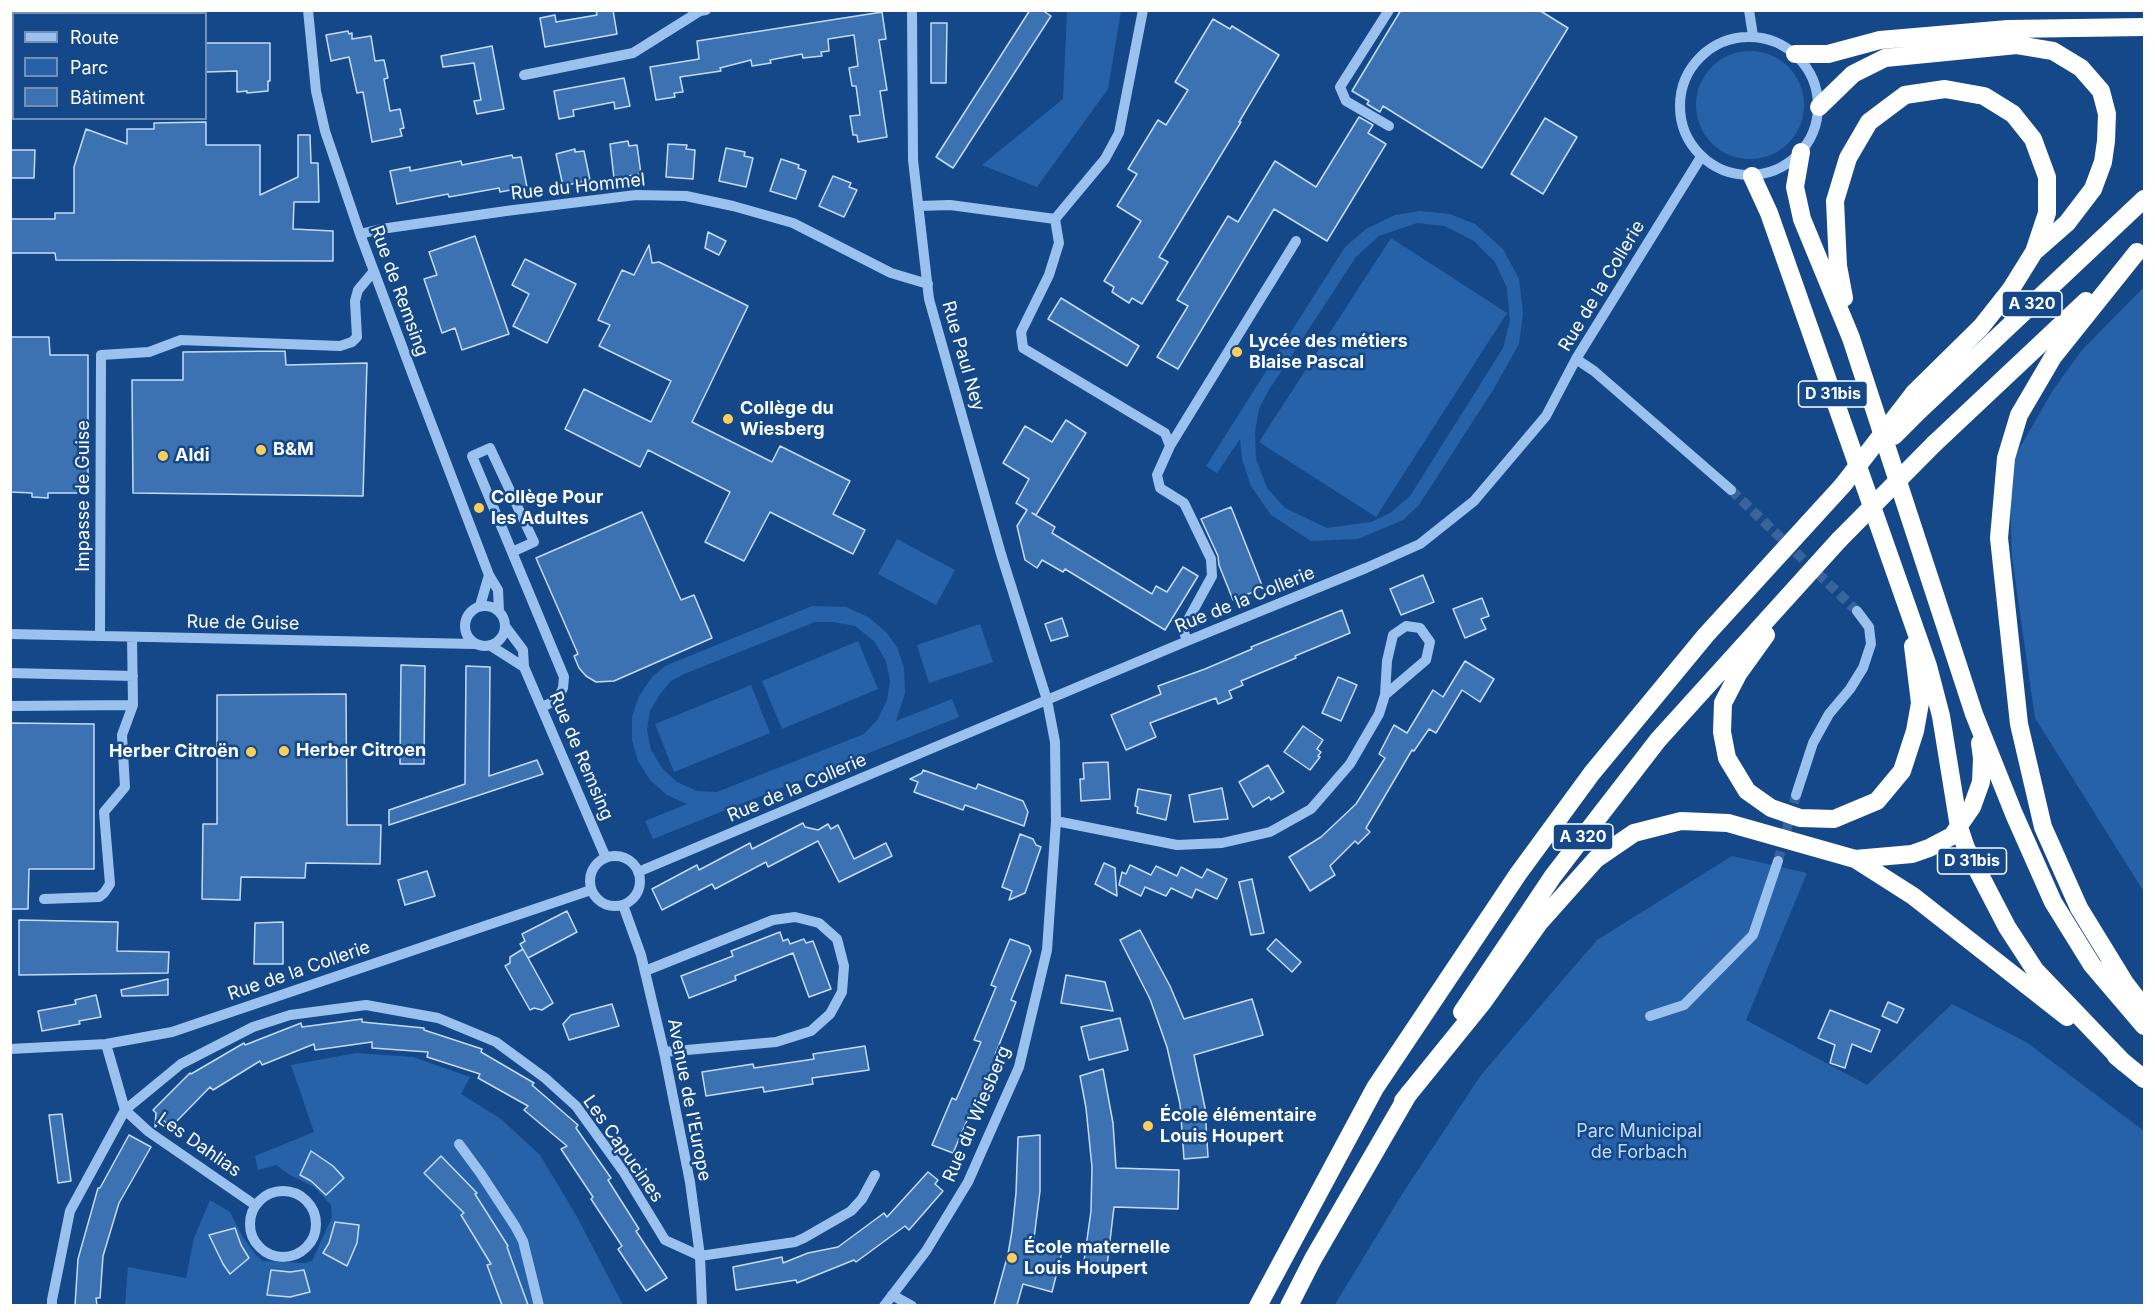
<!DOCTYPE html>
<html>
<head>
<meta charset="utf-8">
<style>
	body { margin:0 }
	#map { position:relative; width:2155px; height:1316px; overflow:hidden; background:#154889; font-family:Inter,sans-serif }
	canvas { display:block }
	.frame { position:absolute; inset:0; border:12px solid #fff; pointer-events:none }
	.legend { position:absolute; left:12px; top:12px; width:195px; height:108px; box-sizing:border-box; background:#154889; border:2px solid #7391b8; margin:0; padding:8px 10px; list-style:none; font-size:18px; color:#fff }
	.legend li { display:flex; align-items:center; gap:12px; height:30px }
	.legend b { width:30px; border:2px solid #7391b8 }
</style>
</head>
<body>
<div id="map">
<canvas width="2155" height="1316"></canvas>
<div class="frame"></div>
<ul class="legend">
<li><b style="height:8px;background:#9bc2ef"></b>Route</li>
<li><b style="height:16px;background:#2762a8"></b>Parc</li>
<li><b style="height:16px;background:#3d72b2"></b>Bâtiment</li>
</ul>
</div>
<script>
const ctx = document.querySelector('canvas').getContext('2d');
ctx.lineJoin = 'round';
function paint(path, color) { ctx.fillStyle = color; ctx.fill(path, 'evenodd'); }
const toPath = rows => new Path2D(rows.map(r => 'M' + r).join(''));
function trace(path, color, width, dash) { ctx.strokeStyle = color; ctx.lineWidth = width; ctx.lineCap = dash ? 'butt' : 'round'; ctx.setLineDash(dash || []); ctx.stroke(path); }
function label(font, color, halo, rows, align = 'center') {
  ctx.font = font + ' Inter,sans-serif'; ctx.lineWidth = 5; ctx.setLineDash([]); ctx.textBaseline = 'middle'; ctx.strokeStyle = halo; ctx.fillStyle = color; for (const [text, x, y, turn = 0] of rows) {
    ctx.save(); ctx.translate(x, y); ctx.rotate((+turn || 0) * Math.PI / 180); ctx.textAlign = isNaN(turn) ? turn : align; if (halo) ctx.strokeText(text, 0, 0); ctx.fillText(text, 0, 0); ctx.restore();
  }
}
paint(toPath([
	[1067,11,1121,11,1108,89,1037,187,982,165,1063,99],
	'1696 105a54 54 0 1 1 108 0a54 54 0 1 1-108 0Z',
	[1420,211,1450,214,1475,224,1503,249,1519,279,1523,313,1519,344,1493,390,1419,505,1403,520,1358,539,1311,541,1271,515,1251,486,1242,459,1240,439,1217,473,1206,466,1345,247,1366,229,1395,215],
	[1417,223,1445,226,1474,241,1495,262,1507,288,1510,321,1503,348,1410,496,1390,513,1371,522,1327,528,1285,508,1267,488,1256,459,1255,432,1259,409,1267,393,1356,257,1379,236],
	[1391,238,1507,313,1376,517,1259,442],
	[2144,287,2144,892,2035,718,2012,557,2010,499,2014,458,2053,390,2082,350],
	[897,539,955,570,936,605,878,574],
	[812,606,846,607,868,617,886,632,897,647,904,668,905,693,896,721,952,699,959,717,653,839,645,821,687,804,667,795,650,780,638,761,632,740,632,717,639,696,652,677,665,666],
	[815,622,834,622,855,626,874,641,886,661,890,681,887,700,878,719,864,734,717,792,697,791,677,782,662,768,651,750,647,730,650,711,660,694,671,681,684,674],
	[980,624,993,662,929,683,917,645],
	[858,641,878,689,782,729,762,681],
	[751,685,770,733,674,772,655,724],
	[1732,856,1807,873,1746,1020,1867,1085,1952,1004,2026,1042,2144,1131,2144,1305,1334,1306,1404,1191,1481,1075,1597,940],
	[356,1053,413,1057,470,1077,461,1094,501,1119,540,1155,576,1215,623,1305,125,1306,128,1267,186,1278,194,1238,210,1200,230,1212,243,1237,255,1254,263,1261,305,1263,312,1261,332,1217,331,1205,314,1187,290,1175,276,1165,258,1170,255,1156,314,1132,291,1065]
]), '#2762a8');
const building = toPath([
	[596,10,613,10,617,34,545,47,540,18,555,15,556,22,597,15,596,10],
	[1030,10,1042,10,1051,16,953,168,936,157,1030,10],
	[1401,10,1539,10,1568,28,1482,168,1383,106,1380,112,1367,104,1369,101,1352,91,1401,10],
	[882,12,886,39,879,40,887,90,880,91,887,137,858,142,857,135,853,135,850,116,860,115,856,86,852,86,849,68,858,66,854,35,828,39,829,51,821,52,822,56,803,58,802,54,770,60,771,63,752,66,751,60,720,68,721,71,680,77,683,92,674,93,675,97,656,100,650,67,699,59,697,41,882,12],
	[1213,19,1230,29,1232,26,1279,55,1239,122,1241,122,1159,257,1168,262,1142,304,1132,298,1129,303,1112,292,1114,287,1104,281,1141,221,1117,206,1137,174,1128,169,1158,120,1166,125,1188,90,1175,82,1213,19],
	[931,23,947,23,946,83,931,83,931,23],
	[348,31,349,34,352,33,352,39,371,36,375,61,384,60,388,78,384,79,390,111,400,109,404,128,400,129,402,136,372,142,363,92,357,93,349,57,331,61,326,35,348,31],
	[206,43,270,43,270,81,268,81,268,91,247,93,247,91,237,92,237,71,206,72,206,43],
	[492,46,504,109,477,114,474,101,481,100,474,63,443,67,441,56,492,46],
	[624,78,630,106,615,109,614,102,573,110,574,116,559,119,554,91,624,78],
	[1359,117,1373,125,1368,133,1386,144,1327,241,1274,209,1178,369,1157,357,1188,306,1177,300,1228,216,1238,222,1275,161,1316,187,1359,117],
	[1545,118,1577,137,1543,194,1511,174,1545,118],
	[206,122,206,145,260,145,260,195,298,177,298,135,310,135,311,163,318,163,319,202,294,202,293,229,333,231,333,261,56,260,55,253,10,253,10,219,55,219,55,213,74,213,74,167,86,129,127,144,127,129,154,129,154,123,206,122],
	[628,141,629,146,637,145,641,174,614,178,610,144,628,141],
	[668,144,687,145,686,149,695,150,693,179,666,177,668,144],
	[726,148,745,152,744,156,753,158,746,187,719,181,726,148],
	[575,149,575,152,584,151,590,180,563,186,556,154,575,149],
	[10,150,35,150,34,178,10,178,10,150],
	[512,155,513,158,521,157,527,187,500,192,499,188,449,197,448,194,397,204,390,171,410,167,410,171,461,161,462,165,512,155],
	[781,159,799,165,798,168,806,171,796,199,770,191,781,159],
	[833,176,851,183,849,187,857,190,844,217,819,206,833,176],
	[708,232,726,241,719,255,705,248,708,232],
	[475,236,509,334,462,350,455,328,442,333,424,279,437,275,429,252,475,236],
	[649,245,652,263,659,262,748,306,692,422,772,462,780,446,850,481,833,514,865,530,853,554,770,512,744,561,705,542,730,492,648,450,640,467,565,429,584,389,651,422,671,381,599,346,610,325,598,320,622,270,634,275,649,245],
	[525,259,576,284,547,343,513,326,529,294,512,285,525,259],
	[1061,298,1139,346,1127,366,1048,319,1061,298],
	[10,337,49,337,50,355,88,355,88,493,48,493,48,498,32,497,32,493,10,492,10,337],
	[285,351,286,365,367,363,363,496,133,493,132,380,183,380,183,352,285,351],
	[1066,420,1086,433,1036,515,1032,513,1055,527,1052,533,1152,594,1156,586,1167,592,1183,567,1198,576,1165,630,1065,569,1063,572,1042,560,1037,568,1025,560,1017,526,1027,510,1016,503,1029,479,1003,463,1025,426,1052,442,1066,420],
	[1231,507,1263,588,1233,600,1219,565,1218,556,1201,519,1231,507],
	[642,512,681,600,694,595,712,638,614,681,596,682,586,676,579,668,574,656,578,654,536,558,642,512],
	[1423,575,1434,602,1401,615,1390,589,1423,575],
	[1482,598,1489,616,1481,619,1486,629,1465,638,1453,609,1482,598],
	[1342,610,1350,633,1295,656,1296,658,1241,681,1243,685,1229,691,1232,698,1218,704,1216,698,1150,723,1156,737,1126,750,1111,715,1161,694,1158,686,1205,669,1252,649,1251,647,1342,610],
	[1062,618,1068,636,1051,641,1045,624,1062,618],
	[1465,661,1494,679,1480,702,1462,690,1436,733,1429,729,1414,751,1412,750,1366,828,1370,832,1358,844,1355,841,1330,866,1335,875,1310,891,1289,857,1321,837,1356,804,1385,758,1379,754,1394,725,1407,733,1433,690,1443,697,1465,661],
	[401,665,425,666,424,764,400,764,401,665],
	[466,666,490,667,489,776,537,760,543,774,389,825,389,810,465,784,466,666],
	[1338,677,1357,685,1341,721,1322,713,1338,677],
	[346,694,347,825,381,825,380,864,306,863,305,878,241,877,240,900,202,899,203,824,217,824,217,695,346,694],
	[10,723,94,724,94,869,29,869,28,909,10,909,10,723],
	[1303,726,1323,740,1317,749,1321,752,1318,756,1320,757,1310,770,1284,752,1303,726],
	[1108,762,1110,799,1081,801,1080,779,1084,779,1083,763,1108,762],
	[1268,765,1284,792,1271,800,1269,797,1253,807,1239,782,1268,765],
	[923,770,976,789,978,784,1023,801,1028,812,1024,826,965,805,963,810,914,792,918,782,910,779,922,773,923,770],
	[1222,788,1228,819,1194,822,1189,795,1222,788],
	[1138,789,1171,795,1166,820,1137,813,1138,807,1135,806,1138,789],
	[803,823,805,827,818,830,828,824,831,829,838,825,854,859,886,843,892,856,839,882,818,841,768,867,766,862,715,889,712,884,662,910,652,889,697,865,699,870,750,843,752,849,803,823],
	[1020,834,1033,839,1036,845,1041,847,1025,893,1009,900,1012,891,1002,887,1020,834],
	[1104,863,1115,868,1117,896,1095,884,1104,863],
	[1130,865,1151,875,1156,866,1177,876,1181,867,1202,878,1207,869,1227,879,1217,899,1196,889,1192,898,1171,888,1166,896,1145,887,1141,896,1119,885,1122,872,1126,874,1130,865],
	[427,871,435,896,405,905,398,880,427,871],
	[1252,879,1264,933,1251,935,1239,882,1252,879],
	[567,911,577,932,528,958,520,944,525,941,522,934,567,911],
	[19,920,118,922,117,951,169,952,168,973,19,975,19,920],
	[283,922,283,964,254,964,255,923,283,922],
	[1140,930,1170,986,1184,1019,1252,999,1263,1035,1194,1055,1205,1108,1208,1157,1184,1159,1180,1104,1167,1047,1150,999,1120,940,1140,930],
	[780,932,783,941,788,939,790,944,804,939,806,943,813,941,831,989,809,997,793,953,735,976,736,980,689,998,681,976,733,956,731,951,780,932],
	[1010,939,1029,946,1031,951,1011,1000,1016,1002,995,1055,1000,1057,980,1104,975,1102,953,1153,932,1145,952,1098,956,1100,981,1042,974,1040,996,987,991,985,1010,939],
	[1276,939,1301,962,1292,972,1267,949,1276,939],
	[523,949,553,1003,542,1010,534,1008,530,1010,505,966,510,963,510,957,523,949],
	[1066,975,1105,982,1113,1011,1061,1003,1066,975],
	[168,979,168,995,122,996,121,990,168,979],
	[96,995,101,1017,79,1021,80,1024,42,1031,38,1011,76,1004,75,1000,96,995],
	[1888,1002,1904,1009,1897,1023,1882,1016,1888,1002],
	[612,1004,619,1026,569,1040,563,1024,571,1015,612,1004],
	[1830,1010,1880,1030,1871,1052,1852,1044,1845,1068,1830,1063,1835,1045,1818,1038,1830,1010],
	[1120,1018,1128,1050,1089,1060,1081,1027,1120,1018],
	[362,1019,362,1022,424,1028,424,1030,482,1049,481,1052,534,1083,532,1085,578,1125,576,1128,611,1178,608,1180,639,1229,636,1231,667,1278,646,1291,618,1249,622,1246,591,1199,593,1197,561,1149,567,1146,524,1110,528,1106,478,1078,480,1074,427,1057,428,1052,372,1048,372,1042,315,1050,314,1044,262,1065,260,1061,213,1090,210,1087,171,1127,163,1120,155,1127,156,1113,153,1110,190,1073,191,1074,244,1043,245,1045,301,1023,302,1027,362,1019],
	[865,1046,869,1070,812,1078,813,1084,764,1092,763,1087,706,1096,702,1072,753,1064,754,1068,814,1059,813,1054,865,1046],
	[1103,1069,1113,1123,1116,1168,1179,1170,1178,1209,1114,1207,1107,1266,1084,1261,1091,1211,1092,1167,1086,1108,1080,1076,1103,1069],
	[62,1114,71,1181,58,1183,49,1115,62,1114],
	[129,1135,151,1147,119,1203,103,1256,100,1298,96,1298,97,1305,75,1305,78,1259,98,1188,100,1188,129,1135],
	[1040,1135,1040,1191,1033,1246,1062,1252,1052,1292,1023,1284,1017,1305,994,1305,1008,1254,1012,1231,1016,1193,1018,1137,1040,1135],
	[311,1151,333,1166,344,1178,326,1195,311,1181,300,1175,311,1151],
	[441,1156,477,1193,475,1194,508,1246,507,1247,528,1305,502,1305,487,1265,491,1264,461,1215,464,1213,424,1173,441,1156],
	[928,1172,938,1180,935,1184,943,1191,909,1230,905,1226,856,1262,854,1260,797,1283,796,1280,736,1290,733,1267,782,1257,783,1263,808,1253,838,1247,884,1213,887,1217,928,1172],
	[335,1222,359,1225,357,1243,347,1266,323,1253,329,1243,335,1222],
	[235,1228,241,1245,249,1258,230,1274,223,1264,209,1235,235,1228],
	[271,1270,290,1272,304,1270,310,1292,290,1297,267,1295,271,1270]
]);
paint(building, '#3d72b2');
trace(building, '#c2dcfb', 1.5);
trace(toPath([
	[1731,490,1857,611],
	[1778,861,1796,795]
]), '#38639b', 10, [10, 5]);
trace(toPath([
	[308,10,316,91,325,131,360,234,415,381,489,575,498,590,499,611],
	[1389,10,1340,87,1346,101,1389,126],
	[1749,10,1753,36],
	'1680 106a69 69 0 1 1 138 0a69 69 0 1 1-138 0Z',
	[524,75,633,53,700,11,706,10],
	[919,206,950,205,1055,219,1105,159,1119,133,1143,10],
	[1055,219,1059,243,1049,275,1021,332,1023,348,1165,433,1170,446,1157,475,1160,488,1184,503,1211,559,1212,576,1183,629,1187,641],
	[360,234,381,229,506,211,636,195,686,196,733,206,793,223,891,273,928,284],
	[1576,359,1594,371,1731,490],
	[1170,446,1296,241],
	[512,552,472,456,490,448,534,542,512,552,564,677,563,688,557,700,542,707],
	'465 626a20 20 0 1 1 40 0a20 20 0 1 1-40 0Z',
	[480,606,489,575],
	[505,626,523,650,524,667,606,858],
	[10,634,474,644],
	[100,636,101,355,149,352,181,340,340,346,352,342,357,337,355,301,358,290,374,271],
	[491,646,524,667],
	[10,673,133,676],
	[10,706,133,705],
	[1796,795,1813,743,1829,714,1850,689,1863,668,1871,644,1869,627,1857,611],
	[1056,821,1177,845,1222,843,1270,832,1311,809,1350,764,1379,714,1385,695,1387,661,1393,635,1406,626,1420,628,1430,642,1426,660,1385,695],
	'590 881a25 25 0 1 1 50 0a25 25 0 1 1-50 0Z',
	[638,872,1187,641,1366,568,1420,544,1474,501,1546,416,1576,359,1701,157],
	[44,899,99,897,104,893,110,884,104,812,125,787,122,735,133,705,132,637],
	[623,905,641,955,664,1052,690,1182,700,1256,702,1306],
	[645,971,773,920,795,917,819,923,837,939,844,966,842,992,830,1014,811,1031,776,1042,664,1052],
	[1650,1016,1684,1005,1753,935,1778,861],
	[106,1044,125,1110,149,1132,255,1205],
	[10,1049,106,1044,172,1032,591,890],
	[459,1144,481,1174,515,1226,523,1241,539,1306],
	'250 1224a33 33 0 1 1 66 0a33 33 0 1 1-66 0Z',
	[892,1295,912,1306],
	[52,1306,52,1300,70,1211,125,1110,181,1064,253,1027,290,1015,366,1005,438,1018,496,1042,545,1078,576,1106,623,1171,665,1240,700,1256,795,1242,804,1238,851,1211,862,1199,875,1175],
	[884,1306,926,1251,968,1182,1019,1067,1047,950,1056,821,1055,742,1047,700,1001,554,929,299,913,160,912,10]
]), '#9bc2ef', 10);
trace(toPath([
	[1795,54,1828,54,1880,40,2008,29,2144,27],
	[1819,107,1853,74,1885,58,2017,45,2053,51,2081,68,2101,91,2107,114,2106,141,2103,162,2093,189,2067,223,2034,252],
	[1801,152,1795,187,1802,219,1851,338,1974,714,2014,814,2053,902,2092,965,2144,1026],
	[1752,176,1769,213,1928,666,1941,716,1959,827,1966,848,2007,927,2035,970,2124,1063],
	[2137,252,2053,357,2019,415,2006,458,1999,538,2019,724,2043,827,2079,908,2125,983,2144,1008],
	[1844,298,1838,266,1835,201,1848,158,1869,122,1905,95,1945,89,1984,96,2013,114,2033,139,2047,177,2047,213,2034,252,2011,289,1981,327,1914,393],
	[1920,410,2144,199],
	[1934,444,2086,301],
	[1766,635,1738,674,1723,703,1722,732,1727,758,1747,791,1771,808,1800,818,1834,819,1877,801,1902,771,1915,731,1920,703,1913,646],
	[1855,859,1912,854,1929,848,1952,836,1972,807,1981,782,1982,758,1980,743],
	[1462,1012,1553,876,1658,740,1839,540],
	[2116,1056,2144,1079],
	[1403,1101,1483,1002,1539,923,1596,859,1634,833,1681,821,1728,823,1855,859,1913,896,2067,1017],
	[1258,1306,1375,1088,1518,874,1592,773,1706,635,1843,485],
	[1289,1306,1313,1259,1409,1093]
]), '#fff', 18);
trace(toPath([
	[1894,436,1920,410],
	[1843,485,1914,393],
	[1839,540,1934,444]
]), '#fff', 18);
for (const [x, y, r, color] of [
	[1237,352,6,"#ffce5a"],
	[728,419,6,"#ffce5a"],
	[261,450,6,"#ffce5a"],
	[163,456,6,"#ffce5a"],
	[479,508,6,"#ffce5a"],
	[284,751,6,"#ffce5a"],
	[251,752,6,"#ffce5a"],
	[1148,1126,6,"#ffce5a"],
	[1012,1258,6,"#ffce5a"]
]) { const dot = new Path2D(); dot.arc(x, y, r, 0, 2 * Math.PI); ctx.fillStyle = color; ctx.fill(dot); trace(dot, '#154889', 2); }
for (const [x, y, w] of [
	[2032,304,60],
	[1833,394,69],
	[1583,837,60],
	[1972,861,69]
]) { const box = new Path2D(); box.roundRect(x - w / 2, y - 13, w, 26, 4.5); ctx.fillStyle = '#154889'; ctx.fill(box); trace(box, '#fff', 1.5); }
label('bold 16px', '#fff', null, [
	["A 320",2032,304],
	["D 31bis",1833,394],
	["A 320",1583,837],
	["D 31bis",1972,861]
]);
label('18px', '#fff', '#154889', [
	["Rue du Hommel",578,187,-6],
	["Rue de la Collerie",1602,286,-59],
	["Rue de Remsing",399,291,70],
	["Rue Paul Ney",963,356,74],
	["Impasse de Guise",84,496,-90],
	["Rue de la Collerie",1245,600,-22],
	["Rue de Guise",243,623,1],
	["Rue de Remsing",581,756,67],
	["Rue de la Collerie",797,788,-23],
	["Rue de la Collerie",299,971,-19],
	["Avenue de l'Europe",689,1100,79],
	["Rue du Wiesberg",977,1114,-67],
	["Les Dahlias",199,1145,35],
	["Les Capucines",623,1149,55]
]);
label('bold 18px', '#fff', '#154889', [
	["Lycée des métiers",1249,342],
	["Blaise Pascal",1249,363],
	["Collège du",740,409],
	["Wiesberg",740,430],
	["B&M",273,450],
	["Aldi",175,456],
	["Collège Pour",491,498],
	["les Adultes",491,519],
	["Herber Citroen",296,751],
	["Herber Citroën",239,752,"right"],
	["École élémentaire",1160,1116],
	["Louis Houpert",1160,1137],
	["École maternelle",1024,1248],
	["Louis Houpert",1024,1269]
], 'left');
label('18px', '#c2dcfb', '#154889', [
	["Parc Municipal",1639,1132],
	["de Forbach",1639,1153]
]);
</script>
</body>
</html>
